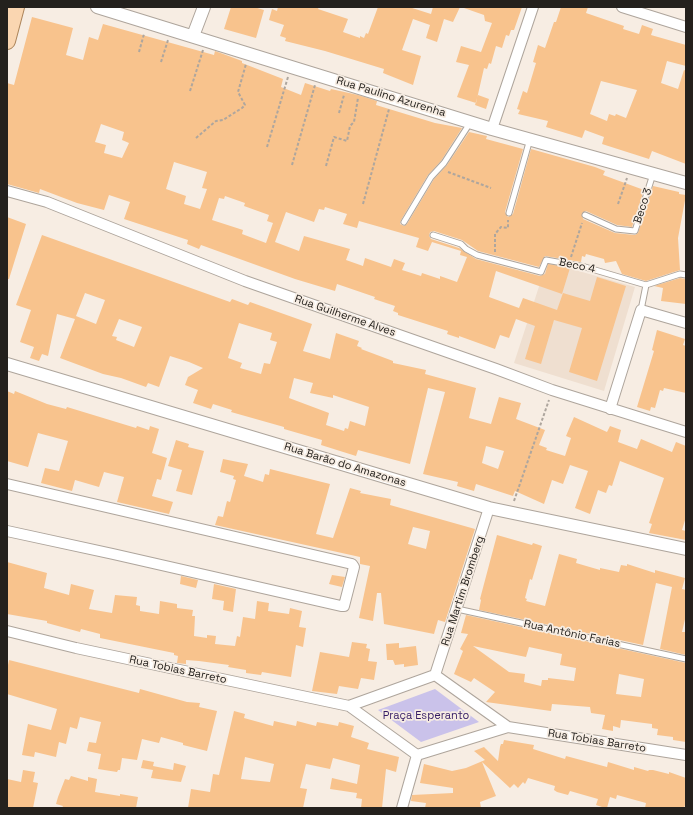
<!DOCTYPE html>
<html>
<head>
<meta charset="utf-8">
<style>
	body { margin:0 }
	#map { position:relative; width:693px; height:815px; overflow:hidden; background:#f7ede3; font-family:"Space Grotesk",sans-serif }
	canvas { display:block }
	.frame { position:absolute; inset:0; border:8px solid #24211d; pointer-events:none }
</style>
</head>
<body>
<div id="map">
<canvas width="693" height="815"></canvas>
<div class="frame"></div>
</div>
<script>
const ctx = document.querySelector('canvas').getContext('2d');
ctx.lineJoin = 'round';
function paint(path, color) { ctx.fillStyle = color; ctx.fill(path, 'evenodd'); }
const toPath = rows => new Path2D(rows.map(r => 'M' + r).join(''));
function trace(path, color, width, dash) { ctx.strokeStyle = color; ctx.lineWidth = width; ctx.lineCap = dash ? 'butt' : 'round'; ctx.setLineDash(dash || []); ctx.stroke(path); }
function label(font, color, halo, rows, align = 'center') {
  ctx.font = font + ' "Space Grotesk",sans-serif'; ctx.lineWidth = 3.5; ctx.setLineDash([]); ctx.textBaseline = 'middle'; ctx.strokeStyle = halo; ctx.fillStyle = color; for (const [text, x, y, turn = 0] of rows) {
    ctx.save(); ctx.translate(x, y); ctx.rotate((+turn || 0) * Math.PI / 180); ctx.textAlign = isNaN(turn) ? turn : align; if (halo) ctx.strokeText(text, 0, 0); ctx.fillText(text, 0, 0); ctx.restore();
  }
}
paint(toPath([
	[547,262,635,287,604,391,514,363]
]), '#efdfd0');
paint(toPath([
	[435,689,479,722,421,742,378,710]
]), '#cac2ea');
paint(toPath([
	[231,7,254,7,264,10,256,38,224,29],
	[278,7,319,7,318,9,348,19,343,32,360,38,360,36,364,38,366,33,368,34,378,7,409,7,431,14,433,7,460,7,453,22,444,19,437,42,426,38,430,25,413,19,402,50,421,56,413,85,383,73,384,69,325,51,285,41,286,38,280,36,284,25,269,20,272,9,277,11],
	[465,7,522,7,514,30,511,30,509,36,506,35,502,48,496,46,491,64,489,63,487,69,484,68,476,103,457,97,469,65,456,62,461,46,481,52,492,23,485,21,484,15,464,8],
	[561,7,588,7,586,13,624,26,623,29,639,34,642,25,653,29,651,35,686,45,686,66,667,61,661,83,678,89,684,70,686,71,686,164,652,151,649,159,602,144,604,137,585,130,582,138,546,127,548,121,518,114,520,110,517,109,523,91,527,93,536,63,533,62,538,45,545,48,554,22,556,22],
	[601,81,637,90,626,118,616,114,615,116,609,114,607,121,590,114],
	[32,17,73,28,66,55,83,60,89,37,98,40,103,24,214,55,215,51,226,55,242,61,242,63,283,79,281,87,301,95,305,83,330,91,331,89,358,95,377,101,376,105,435,123,462,128,441,161,428,175,401,220,400,224,404,226,407,224,434,179,447,165,469,132,487,136,486,139,523,149,505,212,508,217,513,214,531,149,595,167,605,171,603,175,644,190,632,227,617,225,586,211,582,213,583,219,615,233,635,235,638,233,653,186,679,192,679,194,686,195,678,238,680,270,646,281,622,274,616,261,605,263,604,259,586,254,585,257,582,256,581,262,545,256,539,267,478,251,462,240,434,231,430,232,429,236,431,239,459,248,476,259,540,276,545,274,548,264,570,268,562,294,496,271,489,297,519,308,523,298,557,310,563,293,590,301,597,277,626,286,597,381,569,372,582,328,554,320,541,364,525,359,535,326,516,319,509,338,500,335,495,349,459,336,459,338,447,334,448,331,398,315,398,313,393,311,395,306,374,299,375,297,337,284,335,291,295,279,201,245,199,249,187,244,188,240,124,219,130,202,109,195,104,210,77,203,40,189,39,193,7,184,7,83,14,85],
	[101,124,124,132,122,140,129,143,122,158,104,153,106,145,95,142],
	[174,162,207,172,202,188,207,189,200,209,184,204,186,196,166,189],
	[225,196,245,203,244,206,269,215,267,221,273,223,266,243,242,234,243,230,212,220,219,198,224,199],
	[325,207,347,214,343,224,357,228,359,221,419,238,416,247,428,251,432,242,461,251,460,255,467,257,457,282,440,276,440,279,422,273,421,276,402,270,405,263,394,259,391,267,365,258,363,266,346,260,350,249,304,236,299,251,275,242,286,212,314,222,319,209,324,210],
	[478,95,489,99,486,109,475,105],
	[7,217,26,224,9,279,7,279],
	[42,235,230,302,232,299,248,305,250,302,312,324,303,351,330,359,336,333,359,341,357,346,362,348,361,349,393,361,393,363,426,370,425,374,476,388,469,418,491,424,499,397,521,403,516,419,545,430,539,445,547,448,546,450,565,456,571,438,566,436,574,417,607,432,610,426,621,430,618,442,637,449,641,439,672,452,676,442,686,446,686,517,682,530,686,531,686,540,649,533,652,524,649,523,664,478,620,461,612,486,609,485,606,493,598,490,590,514,575,508,588,471,570,465,563,484,552,480,544,504,515,491,513,496,476,484,474,491,457,486,458,482,423,474,445,392,428,388,410,464,358,450,356,456,321,445,322,440,284,429,284,427,231,412,232,410,213,404,211,409,193,403,198,390,185,385,188,377,203,368,189,362,170,356,159,387,148,383,146,387,121,378,103,374,60,358,75,319,57,314,48,356,42,354,39,361,30,358,34,347,20,342,31,310,16,305],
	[85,293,105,300,96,324,76,316],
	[119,319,142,327,134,347,116,340,117,337,112,336],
	[239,323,272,333,270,340,277,342,270,364,264,363,261,374,240,368,242,363,228,358],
	[294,378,313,383,310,393,333,398,333,395,369,407,365,426,350,421,348,429,345,428,344,431,326,425,329,413,289,398],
	[486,446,504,451,498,469,482,463],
	[680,278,686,279,686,304,661,301,663,288,654,286],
	[657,330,685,339,683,345,686,346,686,393,664,388,663,391,660,390,655,408,651,407,650,411,637,407,654,351,652,350],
	[7,391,14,394,15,391,47,404,66,409,67,407,136,428,137,426,149,430,150,426,159,429,152,453,167,458,161,480,157,479,152,496,173,502,169,514,117,502,124,477,104,472,99,487,75,480,72,491,41,483,45,468,59,471,68,441,38,433,28,467,7,461],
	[176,440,189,444,188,447,204,451,192,495,176,491,182,470,168,466],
	[223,459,248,464,244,476,263,482,265,474,269,475,270,469,330,484,316,534,333,538,350,488,361,491,360,493,391,499,390,505,475,529,445,622,438,620,434,634,384,624,381,593,377,593,373,621,359,618,370,566,360,564,360,557,215,525,218,516,223,517,227,501,230,502,236,480,233,479,234,476,220,472],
	[413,527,430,531,426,549,408,544],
	[497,535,532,545,533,543,542,546,532,580,530,579,525,598,527,599,526,601,545,606,559,554,577,559,576,563,600,570,600,568,619,572,621,565,627,566,627,564,655,573,655,570,685,578,682,589,686,590,686,615,682,632,686,632,686,655,660,649,672,587,656,583,643,645,479,610,481,600,480,599],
	[7,562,47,573,44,588,69,595,71,584,94,590,89,609,112,613,115,595,137,597,136,605,140,606,140,611,159,614,160,601,177,604,177,608,193,610,192,616,195,616,194,636,207,638,207,635,216,636,215,644,235,646,237,636,240,637,243,617,255,619,257,601,269,603,268,611,289,614,290,608,302,611,299,627,306,628,303,647,296,645,291,677,262,672,261,675,246,673,246,670,228,667,229,665,199,661,186,660,186,664,177,663,178,656,174,655,174,653,100,638,100,634,81,629,80,632,47,623,47,621,7,614],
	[332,575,345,577,342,587,329,584],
	[181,576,198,580,196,588,180,584],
	[214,584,236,589,233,612,223,610,224,601,212,599],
	[466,615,686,663,686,742,673,740,673,737,657,735,658,729,652,728,652,724,621,720,620,728,613,726,613,731,602,729,605,715,591,713,590,707,552,704,551,711,486,702,495,692,474,678,471,682,454,674,463,651,460,649,468,634,461,633],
	[473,646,526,657,529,647,562,654,560,665,576,668,574,681,548,678,548,680,542,680,541,686,524,682,525,674,509,672],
	[619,674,644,679,641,697,616,694],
	[352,642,367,644,366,648,370,649,368,661,377,662,374,680,361,678,358,689,339,686,337,694,312,691,320,652,349,657],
	[399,643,399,648,416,646,418,665,404,667,404,664,395,665,393,660,387,660,386,644],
	[9,660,139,693,140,689,187,702,200,703,199,707,217,711,207,751,183,745,183,743,161,737,159,743,142,739,137,760,122,758,120,770,118,770,117,772,98,769,101,754,87,751,89,742,96,743,101,722,80,717,77,729,70,727,66,744,59,742,56,757,35,752,34,757,22,755,28,724,51,730,57,709,7,694,7,670],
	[234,711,245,714,244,718,273,726,274,721,296,726,297,721,316,726,317,722,338,726,339,722,354,726,351,737,369,743,367,749,399,757,396,772,386,769,382,808,361,808,362,799,356,798,357,793,330,789,332,778,357,784,360,765,333,758,330,769,306,764,300,788,307,789,303,808,188,808,191,789,210,792,213,774,219,775],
	[245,757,274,764,270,782,241,779],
	[504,740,534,745,533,749,565,759,566,756,607,767,608,762,634,770,634,767,648,771,649,770,653,770,669,774,669,772,686,778,686,802,684,808,645,808,646,803,617,795,616,799,610,797,607,808,605,808,596,805,598,799,570,791,568,795,557,792,554,790,555,786,528,778,525,784,523,782,518,788,514,784,510,788,482,762,496,796,480,802,481,808,425,808,426,803,411,801,412,795,453,793,453,788,420,783,424,764,452,771,466,768,485,760,474,751,484,747,498,761,500,747,501,744,503,744],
	[143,760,154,762,153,766,173,770,174,763,186,766,181,782,151,778,153,770,141,768],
	[23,770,35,772,33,782,38,783,33,808,7,808,7,779,21,782],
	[71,776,88,781,88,777,97,779,95,792,120,796,120,794,138,797,136,808,62,808,63,806,56,804,58,797,65,779,69,780]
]), '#f8c38d');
const service = toPath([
	[509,213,530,139],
	[585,215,616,229,635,231,653,174],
	[404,222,431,177,444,163,470,123],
	[433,235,461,244,466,249,477,255,541,272,546,260,585,267,646,285],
	[641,310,646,285,680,274,686,275],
	[457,609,686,659]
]);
const minor = toPath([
	[622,7,686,27],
	[492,129,533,7],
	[7,191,47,202,245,281,496,369,552,390,686,432],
	[610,409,641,310,686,323],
	[7,484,352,564,354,567,344,606,341,606,113,554,7,531],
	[7,631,76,648,349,706,417,755,508,727],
	[435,675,489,508],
	[349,706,435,675,508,727,686,755],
	[402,808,417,755]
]);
const tertiary = toPath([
	[97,7,492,129,686,183],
	[193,36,204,7],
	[7,364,489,508,686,549]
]);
const primary = toPath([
	[7,41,16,7]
]);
trace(service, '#aea59c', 7);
trace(minor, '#aea59c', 12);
trace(tertiary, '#aea59c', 14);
trace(primary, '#ac855b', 18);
trace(toPath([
	[139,52,144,34],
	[161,62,168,40],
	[190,91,203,50],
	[339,113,344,95],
	[196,138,216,121,223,120,242,108,245,105,238,92,246,64],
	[267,147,288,77],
	[292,165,315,85],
	[326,166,334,137,347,141,350,126,354,122,358,98],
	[448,172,491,188],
	[363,204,389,109],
	[618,204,627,178],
	[495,252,495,234,501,227,508,228,508,220],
	[571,257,582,223],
	[514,501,549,400]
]), '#aea69e', 2, [3, 2]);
trace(service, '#fff', 5);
trace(minor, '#fff', 10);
trace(tertiary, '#fff', 12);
trace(primary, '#fad6b1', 16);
label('11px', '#24211d', '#f7ede3', [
	["Rua Paulino Azurenha",391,97,17],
	["Beco 3",643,206,-72],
	["Beco 4",577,266,12],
	["Rua Guilherme Alves",345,316,19],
	["Rua Barão do Amazonas",345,465,17],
	["Rua Martim Bromberg",463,591,-72],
	["Rua Antônio Farias",572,634,12],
	["Rua Tobias Barreto",178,670,12],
	["Rua Tobias Barreto",597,741,9]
]);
label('11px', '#351c65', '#f7ede3', [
	["Praça Esperanto",426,716]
]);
</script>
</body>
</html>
